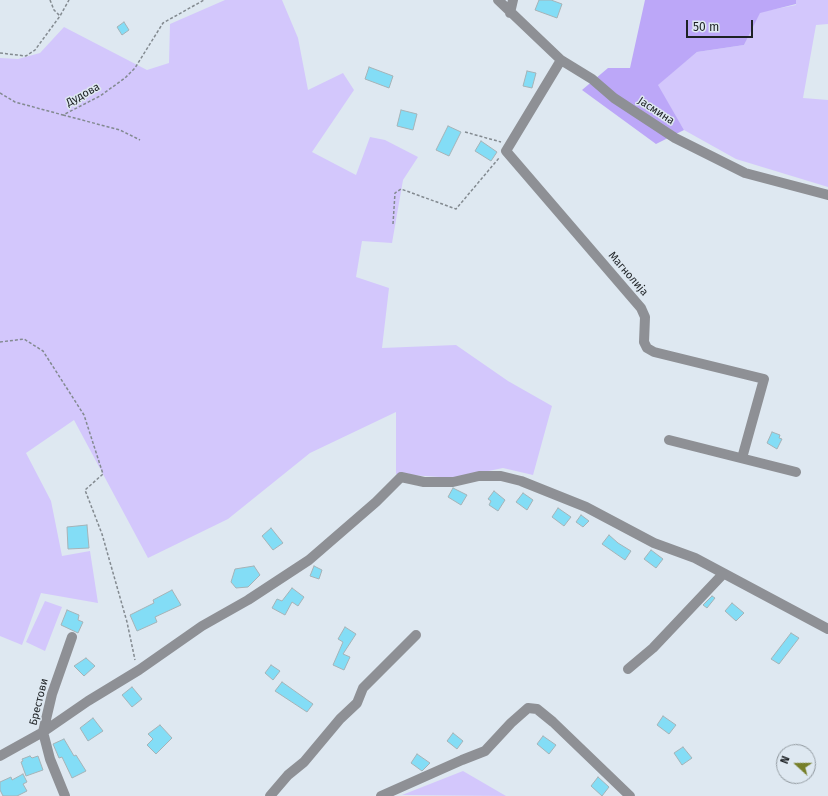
<!DOCTYPE html>
<html>
<head>
<meta charset="utf-8">
<style>
	body { margin:0 }
	#map { position:relative; width:828px; height:796px; overflow:hidden; background:#dee8f1; font-family:"Fira Sans",sans-serif }
	canvas { display:block }
	.north { position:absolute; left:776px; top:744px; width:40px; height:40px; box-sizing:border-box; background:#dee8f1; border:1px solid #91999f; border-radius:50%; rotate:291deg; font-size:11px; font-weight:700; line-height:16px; text-align:center; color:#1e2225 }
	.north::after { content:''; display:block; margin:auto; width:14px; height:18px; background:#767f2a; clip-path:polygon(50% 0,100% 100%,50% 72%,0 100%) }
	.scale { position:absolute; left:686px; top:20px; width:67px; height:18px; box-sizing:border-box; border:2px solid #1e2225; border-top:0; padding-left:5px; font-size:12px; line-height:14px; white-space:nowrap; color:#1e2225; -webkit-text-stroke:3px #dee8f1; paint-order:stroke }
</style>
</head>
<body>
<div id="map">
<canvas width="828" height="796"></canvas>
<div class="north">N</div>
<div class="scale">50 m</div>
</div>
<script>
const ctx = document.querySelector('canvas').getContext('2d');
ctx.lineJoin = 'round';
function paint(path, color) { ctx.fillStyle = color; ctx.fill(path, 'evenodd'); }
const toPath = rows => new Path2D(rows.map(r => 'M' + r).join(''));
function trace(path, color, width, dash) { ctx.strokeStyle = color; ctx.lineWidth = width; ctx.lineCap = dash ? 'butt' : 'round'; ctx.setLineDash(dash || []); ctx.stroke(path); }
function label(font, color, halo, rows, align = 'center') {
  ctx.font = font + ' "Fira Sans",sans-serif'; ctx.lineWidth = 3; ctx.setLineDash([]); ctx.textBaseline = 'middle'; ctx.strokeStyle = halo; ctx.fillStyle = color; for (const [text, x, y, turn = 0] of rows) {
    ctx.save(); ctx.translate(x, y); ctx.rotate((+turn || 0) * Math.PI / 180); ctx.textAlign = isNaN(turn) ? turn : align; if (halo) ctx.strokeText(text, 0, 0); ctx.fillText(text, 0, 0); ctx.restore();
  }
}
paint(toPath([
	[225,0,282,0,298,38,308,90,343,73,354,90,312,152,356,175,370,137,385,140,418,157,403,180,392,243,362,241,356,277,389,288,382,348,456,345,508,381,552,406,533,475,503,468,454,478,396,474,396,412,310,453,228,519,148,558,74,420,26,453,51,501,62,556,90,551,98,603,41,593,22,645,0,636,0,58,18,59,40,53,64,27,147,70,169,63,170,24],
	[796,0,828,0,828,24,816,25,803,98,828,100,828,187,736,159,684,130,657,85,697,52,744,45,760,12,796,5],
	[45,601,62,607,45,651,26,642],
	[463,771,506,796,402,795]
]), '#d3c7fc');
paint(toPath([
	[645,0,796,0,796,4,760,13,744,45,697,52,658,85,684,130,656,144,582,90,608,68,630,68]
]), '#bca7f8');
const building = toPath([
	[539,0,551,0,562,4,557,18,535,10,539,0],
	[124,22,129,30,122,35,117,27,124,22],
	[369,67,393,76,389,88,365,79,369,67],
	[527,71,536,73,532,88,523,86,527,71],
	[401,110,417,114,413,130,397,126,401,110],
	[448,126,461,132,449,156,436,150,448,126],
	[481,141,497,152,491,161,475,151,481,141],
	[772,432,780,435,779,438,782,439,777,449,767,443,772,432],
	[453,488,467,495,461,505,448,497,453,488],
	[494,491,505,500,498,511,489,505,491,501,488,499,494,491],
	[523,493,533,500,527,510,516,502,523,493],
	[558,508,571,517,564,526,552,517,558,508],
	[581,515,589,521,583,527,576,522,581,515],
	[87,525,89,548,68,549,67,527,87,525],
	[271,528,283,543,273,550,262,536,271,528],
	[609,535,618,543,631,551,625,560,602,544,609,535],
	[651,550,663,559,656,568,644,559,651,550],
	[254,566,260,575,248,587,236,588,231,582,235,569,254,566],
	[314,566,322,570,319,579,310,576,314,566],
	[292,588,304,597,298,606,292,602,285,615,272,608,277,599,282,601,292,588],
	[172,590,181,605,155,617,157,622,137,631,130,615,154,603,153,600,172,590],
	[712,596,715,598,707,608,703,605,712,596],
	[732,603,744,613,736,621,725,611,732,603],
	[67,610,79,615,78,620,83,622,78,633,61,625,67,610],
	[345,627,356,634,343,654,350,657,344,670,333,665,343,642,338,639,345,627],
	[791,633,799,638,779,664,771,659,791,633],
	[86,658,95,666,84,676,74,666,86,658],
	[271,665,280,671,273,680,265,673,271,665],
	[282,682,313,704,307,712,275,691,282,682],
	[132,687,142,699,132,707,122,695,132,687],
	[663,716,676,725,669,734,657,725,663,716],
	[93,718,103,731,88,741,80,728,93,718],
	[160,725,172,738,156,754,147,745,153,739,148,734,160,725],
	[453,733,463,741,457,749,447,741,453,733],
	[543,736,556,745,549,754,537,744,543,736],
	[64,739,74,756,76,755,86,771,72,778,62,757,59,758,53,744,64,739],
	[683,747,692,758,682,765,674,753,683,747],
	[417,754,430,763,422,771,411,763,417,754],
	[30,756,32,758,38,756,43,770,26,776,21,762,23,761,22,759,30,756],
	[23,774,27,782,23,784,27,791,17,796,3,796,0,790,0,782,11,777,12,780,23,774],
	[598,777,609,787,602,796,591,786,598,777]
]);
paint(building, '#83ddf6');
trace(building, '#a5b3b7', 1);
trace(toPath([
	[50,0,54,10,60,16],
	[0,53,26,56,35,50,60,16,69,0],
	[0,93,15,102,63,115,100,96,125,78,135,68,163,23,204,0],
	[63,115,120,130,140,140],
	[465,132,501,142],
	[393,224,395,193,401,189,456,209,499,158],
	[0,342,24,339,43,351,84,415,103,474,85,490,102,534,127,622,135,660]
]), '#838a90', 1.5, [3, 2]);
trace(toPath([
	[498,0,561,60,592,79,614,98,675,138,745,173,828,195],
	[510,13,513,0],
	[561,60,506,151,641,308,645,317,644,342,647,348,654,352,764,379,742,458],
	[669,440,796,472],
	[628,669,653,648,723,574],
	[0,756,43,732,88,701,139,670,202,626,248,600,309,560,376,502,401,477,424,482,453,482,479,476,501,476,521,481,586,507,654,543,695,558,828,629],
	[65,796,50,759,43,732,52,694,72,637],
	[270,796,288,775,304,762,340,719,357,703,363,688,416,635],
	[381,796,462,760,485,751,511,723,528,708,537,709,553,722,630,796]
]), '#8e9095', 10);
label('11px', '#1e2225', '#dee8f1', [
	["Дудова",83,95,-29],
	["Јасмина",656,111,33],
	["Магнолија",628,274,49],
	["Брестови",39,702,-76]
]);
</script>
</body>
</html>
